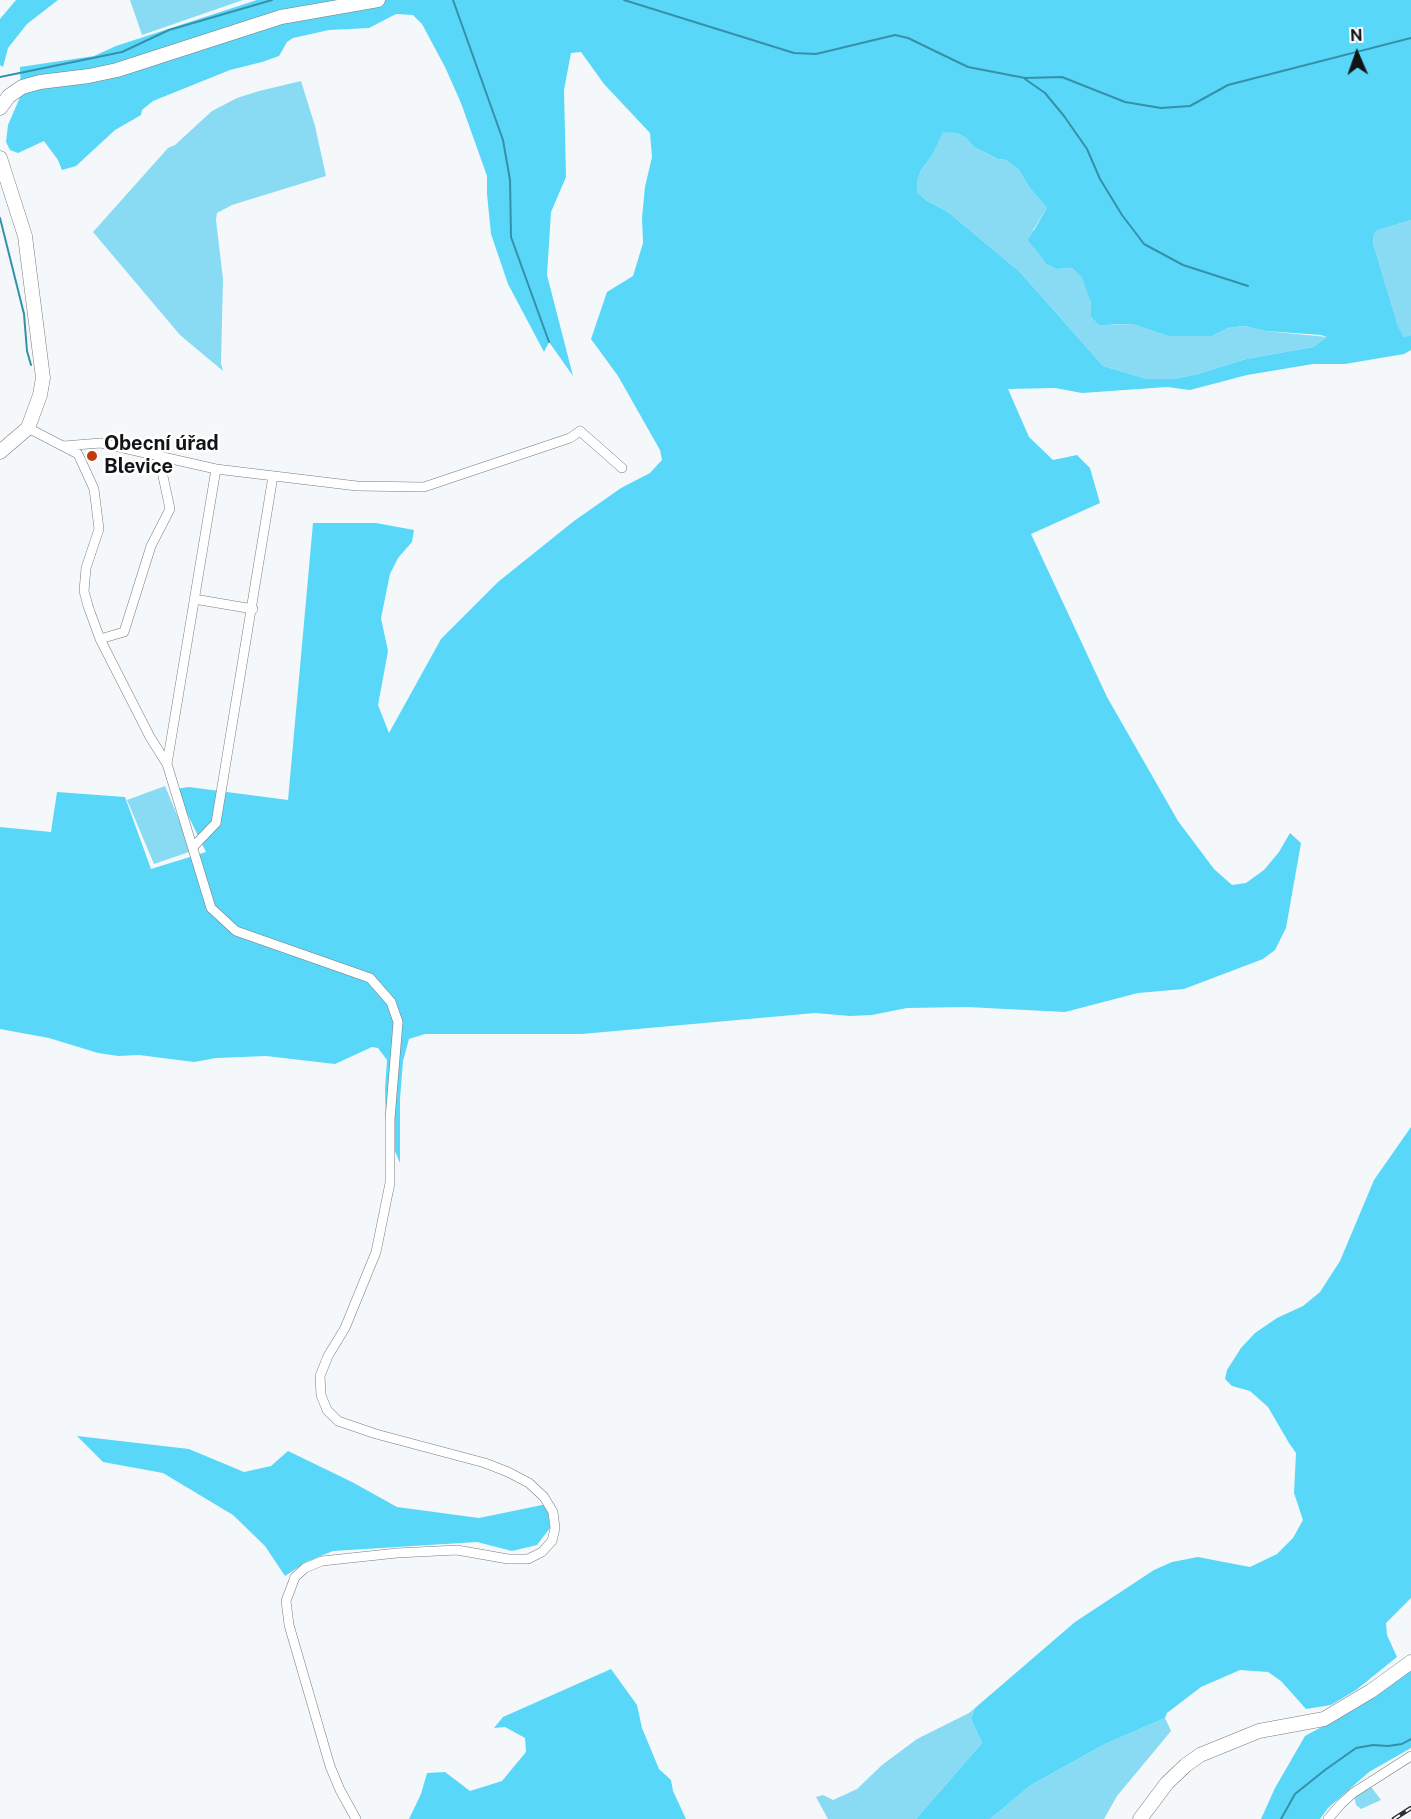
<!DOCTYPE html>
<html>
<head>
<meta charset="utf-8">
<style>
	body { margin:0 }
	#map { position:relative; width:1411px; height:1819px; overflow:hidden; background:#f4f8fa; font-family:"Public Sans",sans-serif }
	canvas { display:block }
	.north { position:absolute; left:1327px; top:24px; width:60px; height:60px; -webkit-text-stroke:4px #fff; paint-order:stroke; rotate:358deg; font-size:16px; font-weight:700; line-height:24px; text-align:center; color:#131415 }
	.north::after { content:''; display:block; margin:auto; width:21px; height:27px; background:#131415; clip-path:polygon(50% 0,100% 100%,50% 72%,0 100%) }
</style>
</head>
<body>
<div id="map">
<canvas width="1411" height="1819"></canvas>
<div class="north">N</div>
</div>
<script>
const ctx = document.querySelector('canvas').getContext('2d');
ctx.lineJoin = 'round';
function paint(path, color) { ctx.fillStyle = color; ctx.fill(path, 'evenodd'); }
const toPath = rows => new Path2D(rows.map(r => 'M' + r).join(''));
function trace(path, color, width, dash) { ctx.strokeStyle = color; ctx.lineWidth = width; ctx.lineCap = dash ? 'butt' : 'round'; ctx.setLineDash(dash || []); ctx.stroke(path); }
function label(font, color, halo, rows, align = 'center') {
  ctx.font = font + ' "Public Sans",sans-serif'; ctx.lineWidth = 5; ctx.setLineDash([]); ctx.textBaseline = 'middle'; ctx.strokeStyle = halo; ctx.fillStyle = color; for (const [text, x, y, turn = 0] of rows) {
    ctx.save(); ctx.translate(x, y); ctx.rotate((+turn || 0) * Math.PI / 180); ctx.textAlign = isNaN(turn) ? turn : align; if (halo) ctx.strokeText(text, 0, 0); ctx.fillText(text, 0, 0); ctx.restore();
  }
}
paint(toPath([
	[130,0,243,0,142,35],
	[301,81,315,126,326,176,232,205,217,213,216,220,223,279,221,363,223,371,180,335,93,232,168,148,175,145,212,111,237,98,259,91],
	[943,131,957,133,967,139,974,147,998,159,1006,160,1019,170,1029,187,1047,208,1033,230,1034,248,1046,264,1056,269,1072,268,1083,277,1091,303,1091,316,1112,325,1132,324,1168,336,1212,336,1228,328,1244,326,1266,331,1327,337,1313,347,1246,359,1198,374,1174,379,1147,379,1103,366,1020,272,948,212,926,200,917,192,917,182,921,170,933,154],
	[1411,220,1411,335,1404,337,1398,326,1373,243,1374,234,1378,230],
	[165,786,192,851,154,864,127,800],
	[975,1708,971,1719,982,1743,916,1819,828,1819,816,1797,823,1795,833,1800,857,1789,882,1765,917,1739,969,1713],
	[1165,1718,1171,1731,1117,1796,1104,1819,990,1819,1031,1785,1105,1744],
	[1369,1784,1381,1800,1361,1809,1356,1805,1354,1795]
]), '#88dbf3');
paint(toPath([
	[16,0,58,0,27,24,8,48,3,67,0,65,0,19],
	[257,0,1411,0,1411,220,1378,230,1374,234,1373,243,1398,326,1404,337,1411,335,1411,350,1404,354,1345,364,1313,364,1247,375,1190,390,1167,387,1082,393,1055,388,1008,389,1029,437,1053,460,1077,455,1090,468,1100,503,1031,534,1107,697,1178,821,1214,869,1232,885,1246,883,1264,870,1279,852,1290,833,1301,843,1286,928,1275,950,1263,959,1184,989,1138,993,1065,1012,967,1007,907,1008,872,1015,850,1016,815,1013,582,1034,425,1034,409,1039,403,1061,400,1099,400,1163,386,1130,385,1089,387,1060,378,1048,372,1047,335,1064,266,1056,216,1058,194,1062,139,1055,118,1056,98,1053,49,1038,0,1029,0,827,51,832,57,792,125,797,151,869,206,852,175,789,189,787,288,800,313,523,376,523,414,530,412,542,398,558,390,574,381,618,388,651,378,705,389,733,441,639,498,582,574,521,621,488,650,473,662,460,660,450,618,376,591,339,607,292,633,276,643,243,642,218,645,187,652,157,650,133,604,84,581,52,571,53,564,90,566,177,551,212,547,275,573,376,549,342,544,352,508,284,491,234,487,194,487,176,461,103,445,67,422,24,413,15,396,14,369,28,329,30,293,38,287,42,279,56,262,62,230,70,153,101,142,110,141,115,115,130,76,166,62,170,58,160,44,141,18,153,10,150,6,142,8,125,21,95,20,67,94,56,116,46],
	[943,132,957,133,967,139,974,147,998,159,1006,160,1019,170,1029,187,1047,208,1028,240,1046,264,1056,269,1072,268,1082,277,1091,303,1091,316,1099,325,1132,324,1168,336,1212,336,1228,328,1244,326,1266,331,1321,335,1327,337,1313,347,1246,359,1198,374,1174,379,1147,379,1103,366,1020,272,948,212,926,200,917,192,917,182,921,170,933,154],
	[1411,1127,1411,1598,1386,1623,1387,1635,1397,1657,1356,1690,1331,1705,1306,1709,1281,1681,1268,1672,1240,1670,1201,1687,1167,1713,1165,1718,1105,1744,1031,1785,990,1819,916,1819,982,1743,971,1719,975,1708,1075,1622,1154,1570,1172,1562,1198,1557,1250,1567,1277,1554,1293,1538,1303,1520,1294,1493,1296,1453,1289,1443,1268,1407,1250,1391,1232,1386,1225,1379,1227,1370,1241,1348,1255,1333,1277,1318,1303,1306,1320,1292,1340,1261,1374,1180],
	[77,1436,189,1449,244,1472,271,1466,288,1451,352,1482,397,1507,479,1518,547,1504,550,1528,537,1545,512,1551,477,1542,333,1551,306,1562,285,1576,265,1546,233,1515,163,1473,103,1462],
	[611,1669,637,1705,642,1728,659,1769,671,1780,673,1791,686,1819,409,1819,421,1794,427,1773,445,1772,470,1791,502,1781,526,1752,525,1738,505,1727,494,1728,503,1717],
	[1411,1670,1411,1748,1369,1772,1328,1808,1320,1819,1261,1819,1275,1788,1305,1736,1362,1705]
]), '#58d7f9');
trace(toPath([
	[453,0,503,140,510,180,511,237,549,342],
	[624,0,794,53,816,54,895,35,908,38,968,67,1025,78,1062,77,1125,102,1161,108,1190,106,1228,85,1411,38],
	[0,77,122,52,169,30,272,0],
	[1025,79,1045,93,1064,116,1087,149,1100,179,1122,215,1144,244,1183,265,1248,286],
	[0,218,24,314,27,351,31,365],
	[1281,1819,1295,1794,1325,1770,1356,1748,1373,1745,1388,1746,1402,1744,1411,1739]
]), '#3591a9', 2);
const street = toPath([
	[28,428,78,454,94,489,99,529,86,568,84,591,88,606,100,639,150,737,167,764,211,908,236,931,370,978,391,1002,398,1022,390,1119,390,1183,376,1252,345,1328,328,1356,320,1376,321,1395,327,1410,338,1421,376,1434,485,1463,508,1472,529,1483,544,1497,553,1512,555,1528,552,1541,542,1552,528,1559,508,1559,457,1550,397,1553,322,1561,305,1568,295,1577,286,1601,289,1625,330,1766,340,1790,356,1819],
	[63,446,101,443,216,469,357,486,424,487,570,438,580,431,622,468],
	[194,599,253,609],
	[100,639,124,632,151,546,170,509,161,467,162,458],
	[167,764,216,469],
	[193,847,216,823,273,476],
	[1328,1819,1341,1804,1353,1793,1411,1756]
]);
const secondary = toPath([
	[0,108,9,96,22,87,40,82,89,76,117,70,281,17,378,0],
	[0,158,25,236,43,378,40,395,28,428,0,452],
	[1140,1819,1167,1783,1186,1765,1200,1755,1259,1731,1324,1719,1371,1691,1411,1662]
]);
trace(street, '#797c7d', 10);
trace(secondary, '#797c7d', 15);
trace(street, '#fff', 9);
trace(secondary, '#fff', 14);
const rail = toPath([
	[1394,1819,1411,1808]
]);
trace(rail, '#2d2e30', 4.5);
trace(rail, '#fff', 2, [7]);
for (const [x, y, r, color] of [
	[92,456,6,"#c23a0d"]
]) { const dot = new Path2D(); dot.arc(x, y, r, 0, 2 * Math.PI); ctx.fillStyle = color; ctx.fill(dot); trace(dot, '#fff', 2); }
label('bold 20px', '#131415', '#fff', [
	["Obecní úřad",104,444],
	["Blevice",104,467]
], 'left');
</script>
</body>
</html>
